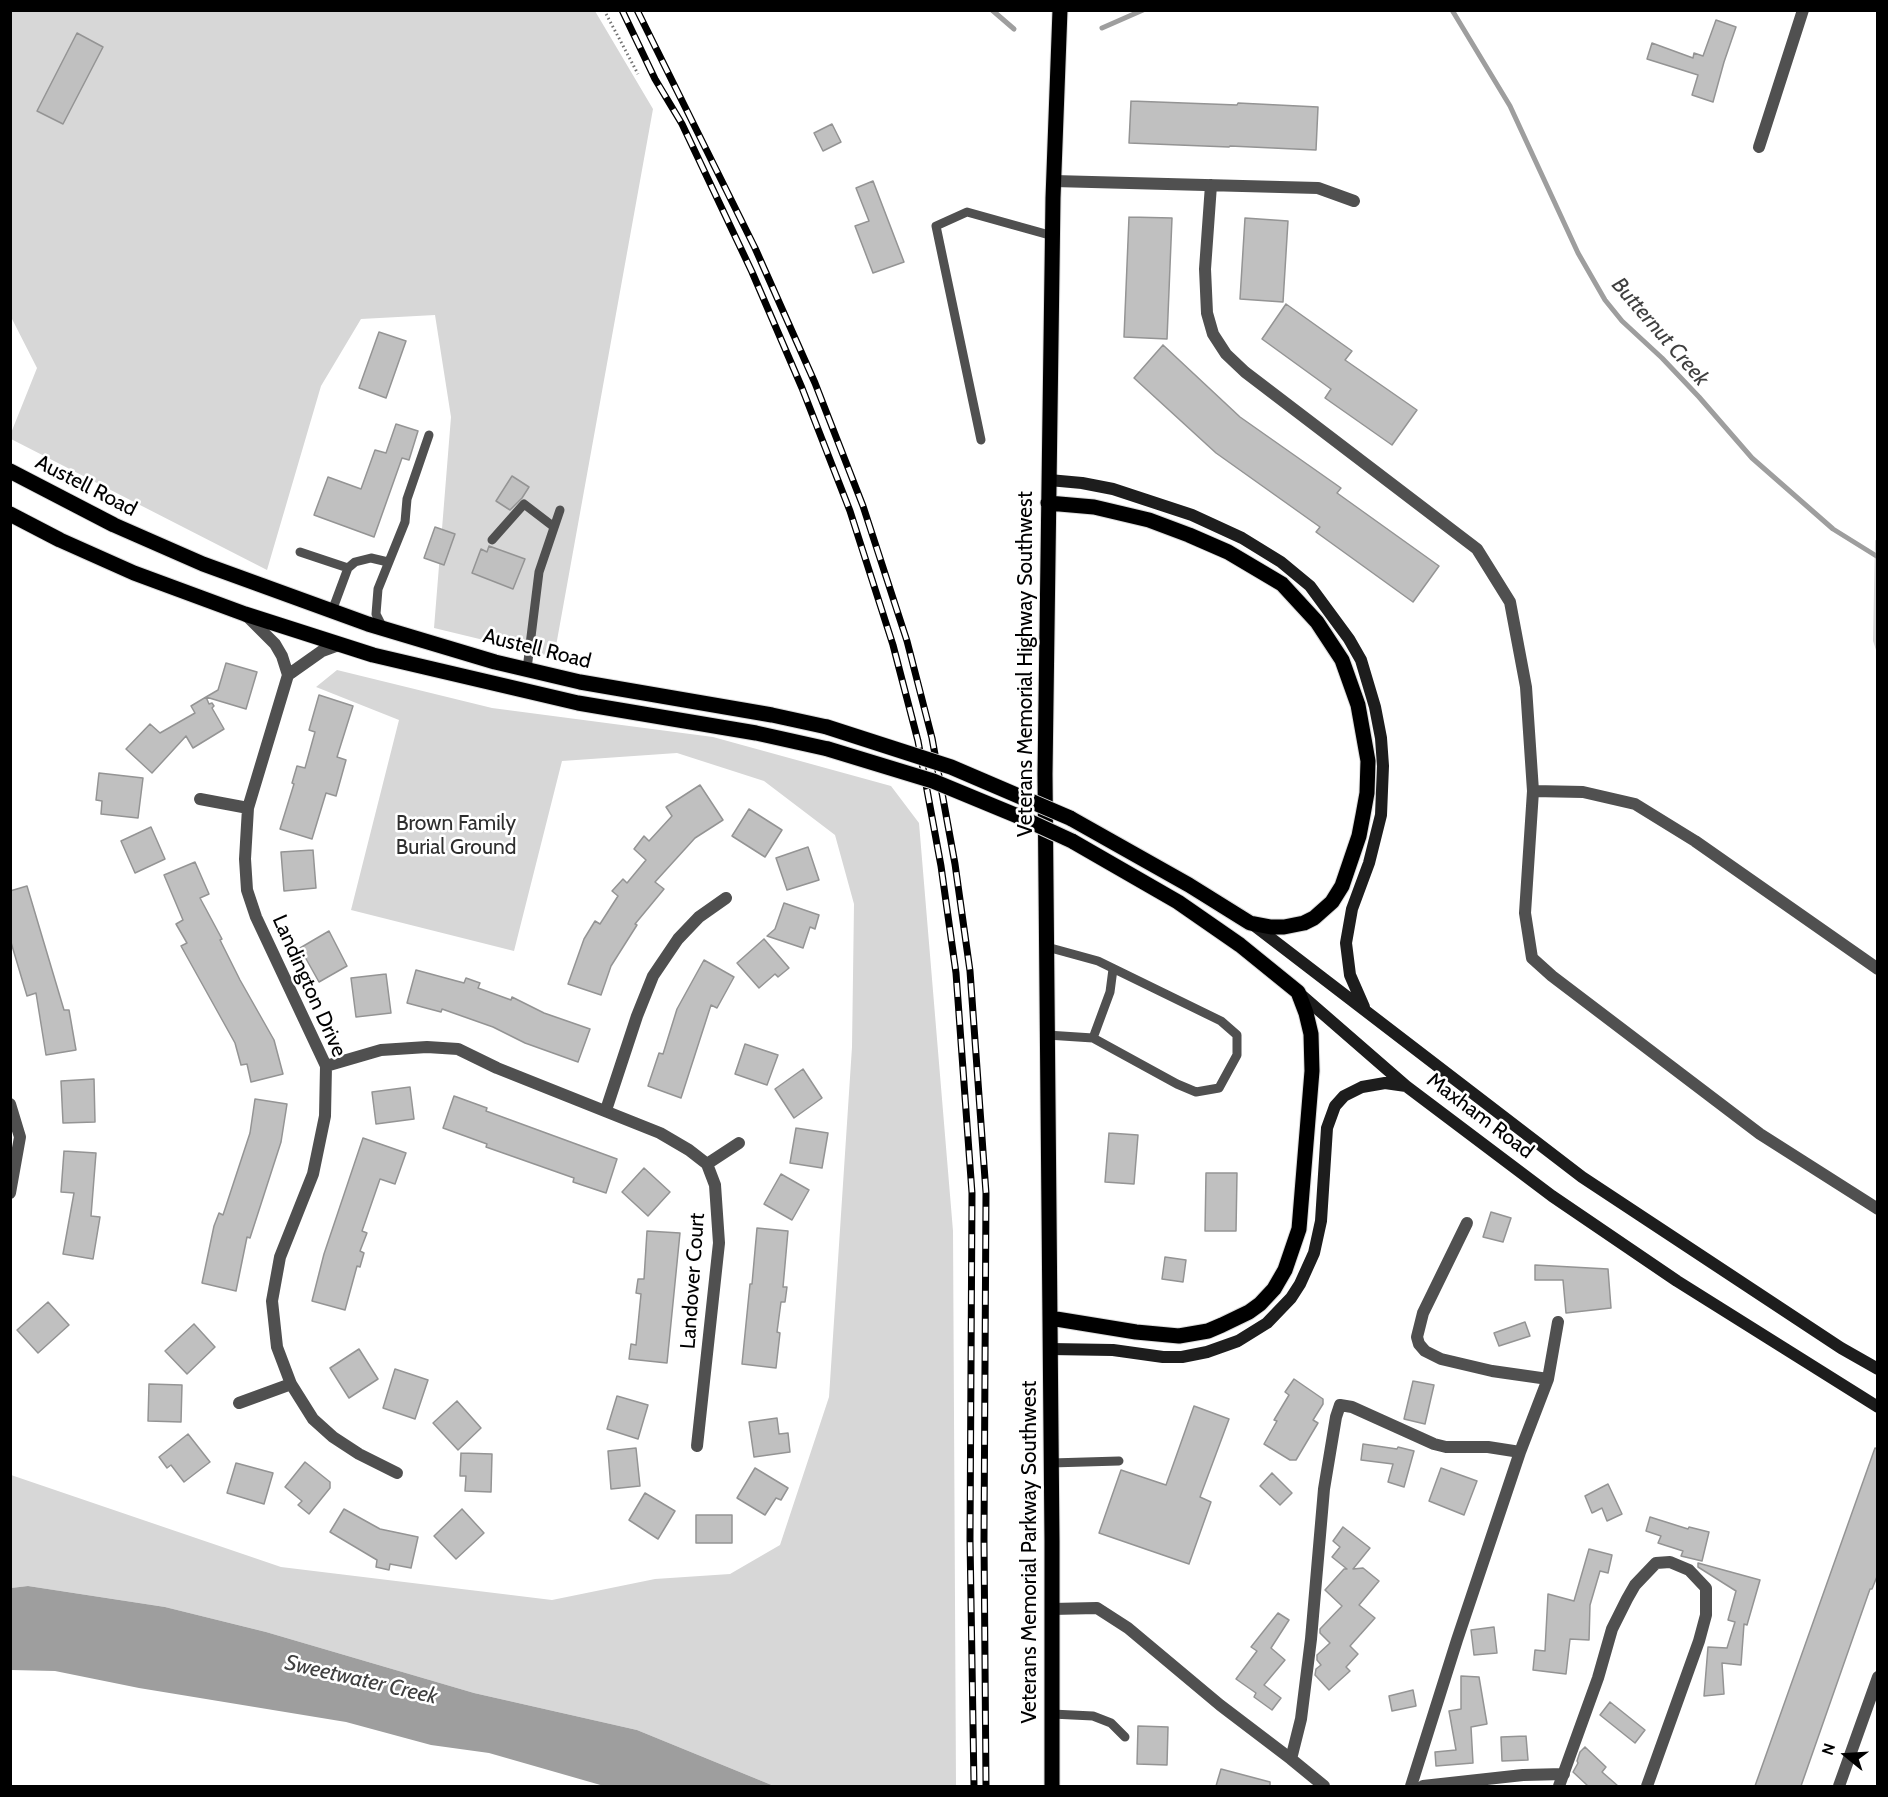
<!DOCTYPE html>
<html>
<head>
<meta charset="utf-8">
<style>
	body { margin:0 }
	#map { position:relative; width:1888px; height:1797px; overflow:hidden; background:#fff; font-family:Cabin,sans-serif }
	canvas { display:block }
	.frame { position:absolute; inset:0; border:12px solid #000; pointer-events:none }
	.north { position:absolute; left:1816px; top:1725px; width:60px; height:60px; -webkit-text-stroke:4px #fff; paint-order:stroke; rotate:288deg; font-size:16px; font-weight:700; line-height:24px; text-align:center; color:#000 }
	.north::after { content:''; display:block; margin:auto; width:21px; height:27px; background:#000; clip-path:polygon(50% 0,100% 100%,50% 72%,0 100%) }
</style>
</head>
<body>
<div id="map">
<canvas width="1888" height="1797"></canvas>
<div class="frame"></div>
<div class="north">N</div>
</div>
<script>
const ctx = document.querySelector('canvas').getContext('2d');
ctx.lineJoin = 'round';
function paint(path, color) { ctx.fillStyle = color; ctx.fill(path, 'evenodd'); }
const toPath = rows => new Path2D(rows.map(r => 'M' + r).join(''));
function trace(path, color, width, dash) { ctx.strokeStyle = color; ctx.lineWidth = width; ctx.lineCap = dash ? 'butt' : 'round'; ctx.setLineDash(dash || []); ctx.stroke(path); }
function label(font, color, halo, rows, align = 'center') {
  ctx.font = font + ' Cabin,sans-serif'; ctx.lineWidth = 5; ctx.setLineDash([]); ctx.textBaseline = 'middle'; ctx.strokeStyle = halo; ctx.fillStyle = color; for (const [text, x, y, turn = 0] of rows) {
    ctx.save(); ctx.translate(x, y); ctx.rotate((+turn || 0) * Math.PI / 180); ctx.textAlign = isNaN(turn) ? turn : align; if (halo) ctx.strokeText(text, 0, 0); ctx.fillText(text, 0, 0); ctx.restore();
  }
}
paint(toPath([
	[11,11,595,11,653,109,554,657,434,628,451,417,435,315,361,319,321,386,267,570,11,439,11,433,37,368,11,317],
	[1875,540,1878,541,1877,653,1873,641],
	[337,670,492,708,713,737,891,786,919,823,953,1231,956,1786,774,1786,637,1730,474,1693,266,1632,165,1607,28,1586,11,1588,11,1475,281,1567,552,1600,655,1579,730,1574,780,1545,829,1397,852,1047,854,904,835,835,764,781,677,753,562,761,514,951,351,910,399,720,316,687]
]), '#d7d7d7');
paint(toPath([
	[28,1586,165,1607,266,1632,474,1693,637,1730,774,1786,604,1786,489,1753,431,1745,346,1722,139,1688,55,1671,11,1670,11,1588]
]), '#9e9e9e');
trace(toPath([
	[992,10,1014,29],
	[1452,10,1510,106,1578,253,1605,300,1622,321,1662,358,1699,397,1752,458,1833,529,1878,557],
	[1102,28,1143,10]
]), '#9e9e9e', 5);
const building = toPath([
	[1716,20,1736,27,1724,62,1713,102,1692,95,1698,75,1647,59,1652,43,1693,58,1694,53,1703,56,1716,20],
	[77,33,103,47,63,124,37,111,77,33],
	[1131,101,1237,105,1238,103,1318,107,1316,150,1230,146,1229,147,1129,143,1131,101],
	[832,124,841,142,823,151,814,133,832,124],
	[873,181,904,262,873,273,855,226,869,221,856,188,873,181],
	[1129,217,1172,218,1167,339,1124,337,1129,217],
	[1245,218,1288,221,1283,302,1240,299,1245,218],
	[1286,304,1352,351,1345,360,1417,410,1392,445,1325,398,1331,389,1262,339,1286,304],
	[379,332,406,341,386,398,359,388,379,332],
	[1163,345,1240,417,1341,488,1337,493,1439,566,1413,602,1316,532,1320,527,1216,453,1134,378,1163,345],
	[396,424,418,431,409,460,402,458,374,537,314,515,328,477,361,489,375,450,386,453,396,424],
	[512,476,529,487,522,498,510,510,496,501,512,476],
	[435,527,455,534,444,565,424,558,435,527],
	[489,546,525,559,513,589,472,573,481,549,487,552,489,546],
	[226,663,257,672,246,709,206,697,218,690,226,663],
	[319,695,353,706,337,757,346,760,336,796,326,793,312,839,280,829,294,784,292,783,297,766,305,768,315,732,309,730,319,695],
	[206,697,209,704,212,703,214,706,212,708,224,729,193,748,186,736,152,773,126,749,150,724,160,733,195,713,191,706,206,697],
	[99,773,143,778,138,818,101,814,102,801,96,800,99,773],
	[700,785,723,820,695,838,655,882,664,889,635,924,637,925,611,966,601,995,568,984,584,939,595,921,600,924,618,896,612,891,623,879,627,883,646,860,634,849,644,836,649,841,672,816,666,807,700,785],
	[749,809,782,830,765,857,732,836,749,809],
	[151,827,165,859,135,873,121,841,151,827],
	[808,847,819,880,787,890,776,858,808,847],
	[313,850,316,888,284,891,281,852,313,850],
	[195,862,209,894,200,898,222,939,220,940,240,980,274,1040,283,1074,251,1082,247,1064,241,1065,235,1043,181,946,187,943,176,924,183,920,164,875,195,862],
	[27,886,64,1010,69,1010,76,1050,46,1055,36,993,27,996,10,939,10,891,27,886],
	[784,903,819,915,815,929,810,927,803,948,767,936,775,929,784,903],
	[329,931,347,966,319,982,300,948,329,931],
	[764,939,789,968,778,977,775,974,759,988,737,963,764,939],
	[704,960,734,977,717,1008,711,1005,681,1098,648,1086,659,1053,663,1054,677,1009,704,960],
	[416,970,464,983,466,978,480,983,478,988,511,1000,512,997,544,1013,590,1029,578,1062,525,1043,493,1027,442,1009,441,1012,407,1003,416,970],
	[386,974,391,1013,356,1017,351,978,386,974],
	[745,1044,778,1055,767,1085,735,1074,745,1044],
	[803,1069,822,1098,794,1118,775,1089,803,1069],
	[94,1079,95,1122,63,1123,61,1081,94,1079],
	[410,1087,414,1119,376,1124,372,1092,410,1087],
	[454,1096,487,1108,486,1111,617,1159,606,1193,573,1182,574,1178,486,1147,487,1144,443,1128,454,1096],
	[255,1099,287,1104,281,1142,250,1238,247,1237,236,1291,202,1283,214,1226,219,1213,223,1215,250,1133,255,1099],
	[796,1128,828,1133,822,1168,790,1163,796,1128],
	[1109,1133,1138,1135,1134,1184,1105,1182,1109,1133],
	[363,1138,406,1153,395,1184,380,1179,362,1231,367,1233,360,1251,364,1253,360,1267,357,1266,345,1310,312,1301,324,1254,363,1138],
	[64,1151,96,1153,91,1216,100,1217,93,1259,63,1254,74,1193,61,1192,64,1151],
	[644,1168,670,1192,648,1216,622,1192,644,1168],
	[1206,1173,1237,1173,1236,1231,1205,1231,1206,1173],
	[781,1174,809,1190,792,1220,764,1204,781,1174],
	[1491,1212,1511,1218,1503,1242,1483,1237,1491,1212],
	[757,1228,788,1231,783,1287,787,1287,785,1302,781,1302,777,1332,780,1333,776,1368,742,1364,750,1284,752,1284,757,1228],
	[647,1231,680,1233,667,1363,629,1359,631,1344,636,1345,641,1294,636,1293,638,1279,644,1279,647,1231],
	[1165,1257,1186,1260,1183,1282,1162,1279,1165,1257],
	[1535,1265,1608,1269,1611,1308,1566,1313,1563,1280,1535,1280,1535,1265],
	[48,1302,69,1325,38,1353,17,1330,48,1302],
	[1525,1322,1530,1336,1499,1346,1494,1333,1525,1322],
	[194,1324,215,1347,187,1374,165,1351,194,1324],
	[359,1349,378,1379,349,1398,330,1368,359,1349],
	[395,1369,428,1380,415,1419,383,1408,395,1369],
	[1294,1379,1323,1399,1323,1404,1313,1420,1318,1423,1296,1460,1290,1460,1264,1444,1277,1421,1274,1420,1289,1395,1285,1392,1294,1379],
	[1413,1381,1434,1385,1425,1424,1404,1419,1413,1381],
	[149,1384,182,1385,181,1422,148,1421,149,1384],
	[617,1396,648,1405,638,1439,607,1429,617,1396],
	[457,1401,481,1428,458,1450,433,1423,457,1401],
	[1194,1406,1229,1419,1200,1497,1211,1502,1189,1564,1099,1533,1121,1470,1166,1485,1194,1406],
	[777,1418,779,1434,788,1433,790,1452,754,1457,749,1422,777,1418],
	[188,1434,210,1462,184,1482,171,1465,167,1468,159,1457,188,1434],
	[1363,1444,1397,1449,1398,1447,1414,1451,1404,1487,1388,1482,1393,1464,1361,1460,1363,1444],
	[636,1448,640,1486,611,1489,608,1451,636,1448],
	[1875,1448,1878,1449,1878,1574,1872,1589,1870,1589,1801,1786,1755,1786,1875,1448],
	[461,1453,492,1454,491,1492,465,1491,466,1476,460,1476,461,1453],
	[305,1462,330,1482,330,1488,309,1514,298,1505,302,1501,285,1487,305,1462],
	[236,1463,273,1473,264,1504,227,1493,236,1463],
	[755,1468,788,1488,781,1500,776,1498,765,1515,737,1498,755,1468],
	[1441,1468,1477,1481,1464,1515,1429,1501,1441,1468],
	[1272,1473,1292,1493,1280,1505,1260,1486,1272,1473],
	[1608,1484,1622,1514,1607,1521,1602,1508,1592,1513,1585,1496,1608,1484],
	[645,1493,675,1511,658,1539,629,1520,645,1493],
	[344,1509,380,1529,418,1537,411,1568,390,1564,389,1570,376,1567,377,1560,330,1532,344,1509],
	[462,1509,484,1533,456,1559,434,1536,462,1509],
	[696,1515,732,1515,732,1543,696,1543,696,1515],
	[1650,1517,1688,1529,1689,1527,1709,1532,1702,1561,1681,1556,1683,1551,1658,1543,1661,1536,1646,1531,1650,1517],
	[1343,1527,1370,1548,1353,1569,1363,1568,1379,1581,1359,1605,1375,1618,1350,1646,1358,1654,1346,1667,1350,1671,1329,1690,1315,1675,1316,1669,1321,1665,1317,1660,1317,1655,1330,1643,1320,1633,1320,1629,1342,1606,1325,1590,1344,1569,1347,1569,1332,1557,1340,1547,1333,1541,1343,1527],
	[1589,1549,1612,1555,1608,1573,1600,1571,1590,1605,1589,1640,1570,1639,1566,1674,1533,1670,1535,1650,1545,1651,1548,1594,1574,1601,1589,1549],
	[1698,1563,1760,1580,1747,1625,1744,1624,1741,1665,1722,1663,1724,1694,1704,1696,1708,1647,1727,1648,1735,1622,1728,1620,1736,1591,1698,1567,1698,1563],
	[1278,1613,1289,1620,1271,1648,1285,1660,1264,1685,1281,1698,1272,1710,1254,1697,1256,1693,1236,1679,1257,1651,1251,1647,1278,1613],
	[1494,1627,1497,1653,1474,1655,1471,1630,1494,1627],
	[1461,1676,1479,1677,1487,1724,1471,1727,1473,1763,1436,1766,1435,1752,1456,1750,1449,1711,1461,1709,1461,1676],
	[1413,1690,1416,1706,1392,1711,1389,1696,1413,1690],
	[1610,1702,1645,1730,1635,1743,1600,1715,1610,1702],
	[1138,1726,1168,1727,1167,1765,1137,1764,1138,1726],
	[1526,1736,1528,1760,1502,1761,1501,1737,1526,1736],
	[1585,1747,1606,1767,1602,1772,1618,1786,1588,1786,1573,1772,1578,1763,1577,1761,1580,1752,1585,1747],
	[1221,1769,1270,1782,1270,1786,1216,1786,1221,1769]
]);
paint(building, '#c0c0c0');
trace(building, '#949494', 1.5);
const primary = toPath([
	[10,471,114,525,203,564,368,624,495,662,580,682,772,715,827,727],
	[1048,503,1094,507,1149,520,1189,535,1228,552,1282,584,1317,622,1342,660,1358,705,1368,761,1367,793,1363,815,1359,836,1342,886,1332,902,1314,918,1304,923,1284,927,1271,927,1250,923,1189,885,1070,818],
	[10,514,60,540,134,573,245,614,373,655,578,703,756,733,828,749],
	[1050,1318,1136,1332,1179,1336,1208,1331,1222,1325,1249,1312,1260,1304,1274,1289,1285,1270,1299,1229,1312,1071,1311,1034,1306,1013,1298,992,1240,945,1178,902,1072,841],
	[1052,1786,1052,1541,1045,774,1053,198,1060,10]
]);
trace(primary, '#dbdbdb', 17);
trace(toPath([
	[604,10,638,74]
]), '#727272', 3, [1.5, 3]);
trace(toPath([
	[981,440,936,226,967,212,1053,236],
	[492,540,524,504,554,527],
	[300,552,348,568],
	[332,611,348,568,355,562,371,558,388,562],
	[383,628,376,614,378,589,405,522,407,499,429,435],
	[527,669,539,572,560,510],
	[1047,947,1098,961,1221,1021,1237,1035,1237,1055,1219,1088,1196,1092,1177,1084,1093,1038,1047,1035],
	[1093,1038,1110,992,1113,969],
	[1051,1463,1119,1461],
	[1052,1714,1093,1716,1111,1723,1125,1737]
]), '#505050', 9);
trace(toPath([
	[1759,147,1803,10],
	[1054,181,1318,188,1354,201],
	[1211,185,1205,269,1207,313,1213,334,1226,354,1245,372,1477,549,1510,602,1526,687,1533,791],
	[245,614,275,644,282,656,288,675,248,808,245,859,247,890,256,917,326,1066,325,1116,313,1174,280,1257,272,1301,277,1347,291,1384,313,1419,333,1437,359,1454,397,1473],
	[288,675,322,651,341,644],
	[200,799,248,808],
	[1878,969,1695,841,1635,804,1583,792,1533,791,1525,913,1532,958,1552,976,1760,1134,1878,1209],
	[326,1066,381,1050,427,1047,458,1049,497,1068,660,1133,689,1150,707,1164,715,1185,719,1243,697,1446],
	[10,1104,20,1137,10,1193],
	[606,1110,637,1016,653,976,678,939,699,917,726,898],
	[707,1164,739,1143],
	[1467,1223,1423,1313,1417,1337,1419,1344,1425,1351,1441,1359,1492,1371,1548,1379],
	[239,1403,291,1384],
	[1052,1609,1097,1608,1128,1628,1220,1705,1291,1759],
	[1324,1786,1291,1759,1301,1719,1311,1639,1324,1489,1336,1417,1340,1405,1352,1407,1434,1444,1446,1447,1488,1447,1520,1452],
	[1411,1786,1457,1640,1520,1452,1548,1379,1558,1322],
	[1423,1786,1523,1775,1564,1774],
	[1559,1786,1598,1678,1612,1629,1627,1599,1635,1585,1656,1563,1670,1562,1689,1570,1706,1588,1706,1615,1699,1641,1647,1786],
	[1839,1786,1878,1677]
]), '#505050', 12);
trace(toPath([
	[1049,480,1082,483,1113,489,1192,515,1242,538,1281,562,1310,586,1349,639,1361,660,1375,707,1381,738,1383,766,1381,815,1369,863,1352,909,1346,943,1350,975,1364,1007],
	[1251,923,1582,1177,1841,1348,1878,1369],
	[1299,993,1406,1086,1552,1196,1677,1281,1878,1407],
	[1050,1349,1113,1350,1163,1357,1182,1357,1207,1352,1238,1341,1267,1323,1291,1298,1300,1284,1314,1253,1321,1221,1327,1128,1335,1106,1344,1096,1362,1087,1385,1083,1406,1086]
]), '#1d1d1d', 12);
trace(primary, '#000', 15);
const rail = toPath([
	[622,10,655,79,682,124,752,272,802,388,850,511,893,645,918,741,941,866,956,973,972,1193,970,1539,974,1786],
	[637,10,755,248,815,383,863,506,907,641,932,738,955,864,970,971,986,1193,984,1539,986,1786]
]);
trace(rail, '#000', 7);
trace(rail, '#fff', 4.5, [14]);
const primaryBridge = toPath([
	[827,727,951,767,1070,818],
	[828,749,933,781,1020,817,1072,841]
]);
trace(primaryBridge, '#dbdbdb', 17, []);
trace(primaryBridge, '#000', 15);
label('21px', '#000', '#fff', [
	["Austell Road",86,486,27],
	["Austell Road",537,649,14],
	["Veterans Memorial Highway Southwest",1026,664,-90],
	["Landington Drive",309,986,66],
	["Maxham Road",1480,1116,37],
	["Landover Court",693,1281,-86],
	["Veterans Memorial Parkway Southwest",1030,1552,-90]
]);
label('21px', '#2e2e2e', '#fff', [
	["Brown Family",456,824],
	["Burial Ground",456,848]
]);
label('italic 22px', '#3f3f3f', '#fff', [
	["Butternut Creek",1660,332,49],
	["Sweetwater Creek",361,1680,13]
]);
</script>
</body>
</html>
